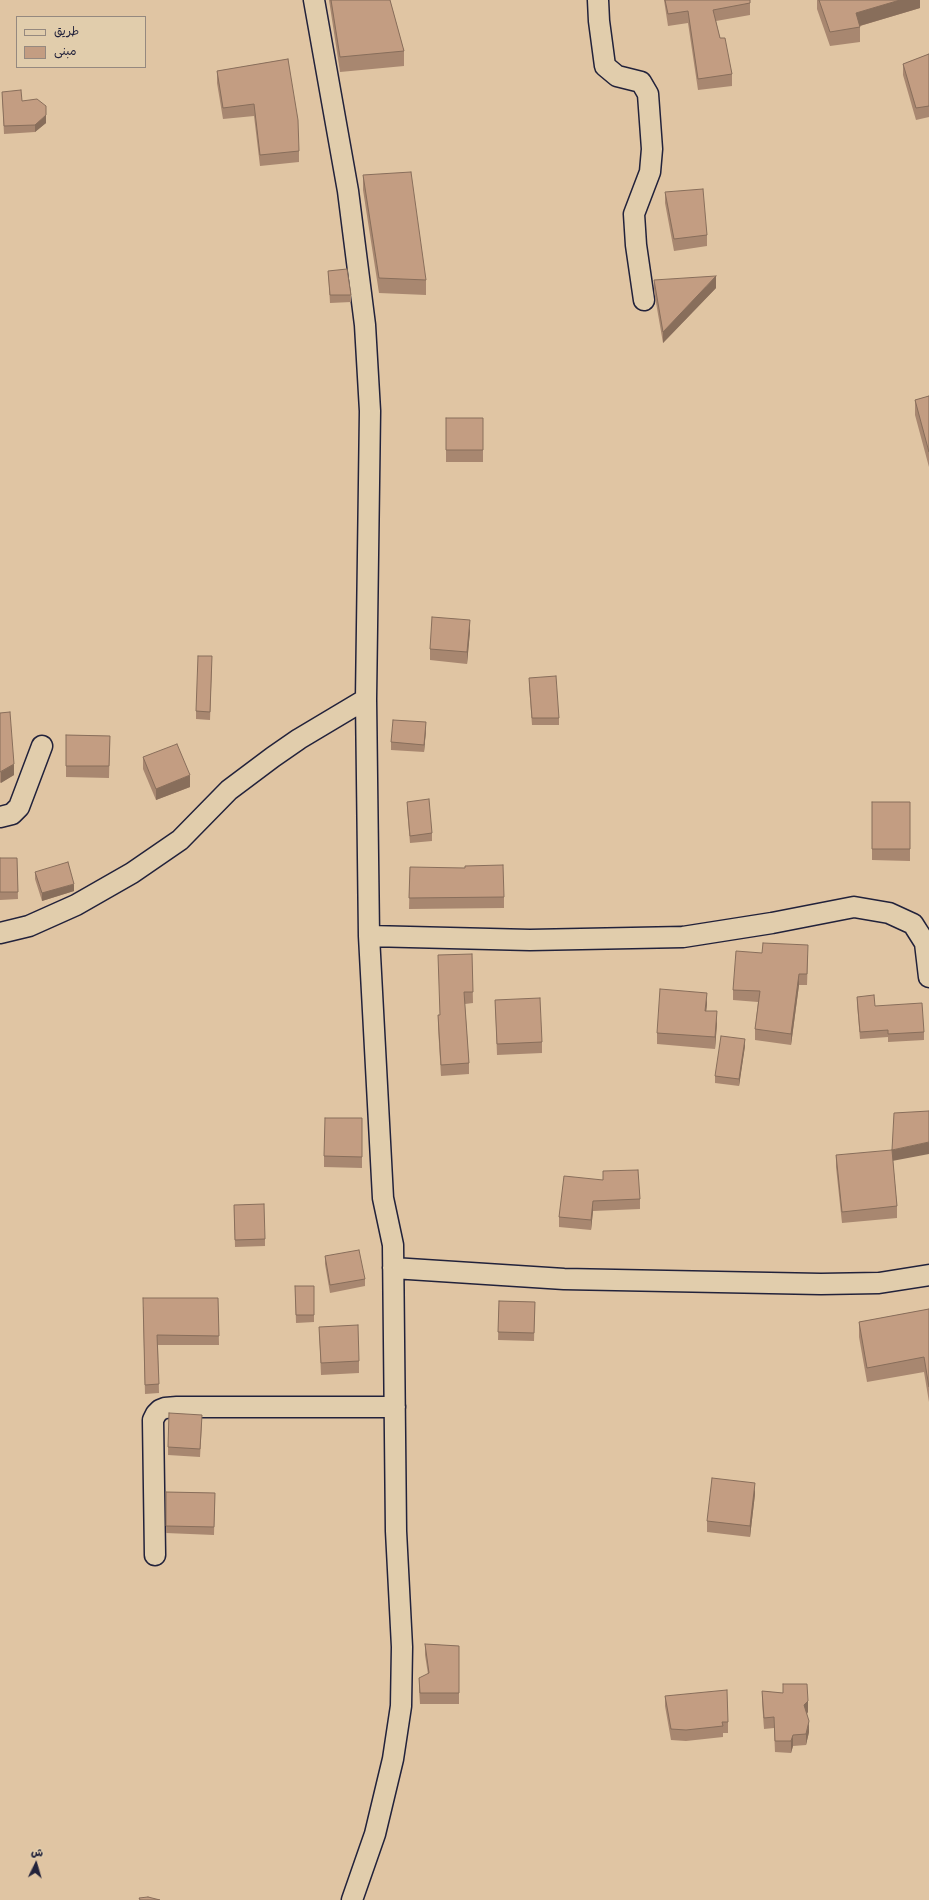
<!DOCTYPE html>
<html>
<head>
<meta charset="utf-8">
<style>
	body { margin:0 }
	#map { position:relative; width:929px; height:1900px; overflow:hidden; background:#e0c5a3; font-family:"Patrick Hand","Playpen Sans Arabic",sans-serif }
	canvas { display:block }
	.legend { position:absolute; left:16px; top:16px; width:130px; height:52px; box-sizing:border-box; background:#e1cdac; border:1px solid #95897f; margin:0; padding:5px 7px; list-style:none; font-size:12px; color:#22223b }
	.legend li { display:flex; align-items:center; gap:8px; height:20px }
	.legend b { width:20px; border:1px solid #95897f }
	.north { position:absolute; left:16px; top:1844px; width:40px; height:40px; -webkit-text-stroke:3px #e1cdac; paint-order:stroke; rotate:5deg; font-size:11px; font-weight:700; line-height:16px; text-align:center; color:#22223b }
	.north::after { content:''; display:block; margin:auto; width:14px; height:18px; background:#22223b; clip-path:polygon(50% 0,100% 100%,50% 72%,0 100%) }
</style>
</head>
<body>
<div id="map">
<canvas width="929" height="1900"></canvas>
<ul class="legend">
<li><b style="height:5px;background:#e1cdac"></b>طريق</li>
<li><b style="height:11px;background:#c39d82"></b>مبنى</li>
</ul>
<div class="north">ش</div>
</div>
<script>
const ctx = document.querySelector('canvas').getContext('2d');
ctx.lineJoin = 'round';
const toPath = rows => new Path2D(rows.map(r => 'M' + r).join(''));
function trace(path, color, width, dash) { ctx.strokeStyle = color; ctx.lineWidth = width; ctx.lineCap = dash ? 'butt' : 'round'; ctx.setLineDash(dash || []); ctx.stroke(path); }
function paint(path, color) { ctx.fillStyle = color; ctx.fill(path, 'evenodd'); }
const minor = toPath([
	[314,0,348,191,365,325,370,411,366,699,369,936,383,1198,393,1245,396,1531,402,1647,401,1706,393,1759,375,1834,352,1900],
	[598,0,599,21,605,66,617,76,641,82,648,94,652,149,650,172,634,214,636,245,644,300],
	[0,817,12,814,19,807,42,746],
	[0,933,29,926,76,905,132,873,180,840,229,790,273,757,299,739,366,699],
	[369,936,530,940,683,937,772,923,854,907,889,913,913,924,925,943,929,977],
	[393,1268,564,1279,821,1284,879,1283,929,1275],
	[155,1555,153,1420,156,1414,160,1410,165,1408,177,1407,395,1407]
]);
trace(minor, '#22223b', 23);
trace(minor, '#e1cdac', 20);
paint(toPath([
	[329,0,390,0,404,51,404,66,340,72],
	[664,0,750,0,750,15,716,21,720,38,732,74,732,86,698,90,688,23,668,26],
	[817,0,920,0,920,8,860,26,860,42,830,46,817,9],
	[929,54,929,117,916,120,903,75,903,64],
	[288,59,299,151,299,162,260,166,254,116,223,119,217,83,217,71],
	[2,92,46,123,35,132,4,134],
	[363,175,426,280,426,295,379,293,363,190],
	[665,192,707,235,707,246,674,251,665,203],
	[328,271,351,295,351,302,330,303],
	[654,280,716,288,663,343,654,291],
	[929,396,929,467,915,415,915,400],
	[446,418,483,418,483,462,446,462],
	[470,631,467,664,430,660,430,649],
	[212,664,210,720,196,719,196,711],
	[529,678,559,718,559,725,532,725,529,685],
	[0,713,14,775,0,783],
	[426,730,424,752,391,750,391,742],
	[66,735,110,736,109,778,66,777],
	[143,757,190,787,156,800,143,769],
	[407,802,432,833,432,841,410,843,407,809],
	[872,802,910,802,910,861,872,860],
	[0,858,17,858,18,899,0,900],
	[410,867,504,897,504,908,409,909],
	[35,872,74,891,42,901,35,879],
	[472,954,473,1003,465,1004,469,1063,469,1074,441,1076,438,1027,438,1015,440,1015],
	[808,955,807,985,799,985,791,1045,755,1040,755,1029,758,1002,733,1000,733,990],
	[857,997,875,1006,924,1032,924,1040,888,1042,888,1037,860,1039,857,1004],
	[495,1000,542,1042,542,1053,497,1055],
	[707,1004,706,1011,717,1023,715,1049,657,1044,657,1033],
	[745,1046,739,1086,715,1083,715,1076],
	[362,1118,362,1168,324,1167,324,1156],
	[836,1155,893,1161,897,1206,897,1218,842,1223,836,1167],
	[603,1171,640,1199,640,1209,593,1211,591,1230,559,1227,559,1217,603,1180],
	[234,1205,265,1239,265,1246,235,1247],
	[325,1256,365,1279,365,1286,330,1293,325,1264],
	[295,1286,314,1286,314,1322,296,1323],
	[218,1298,219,1345,158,1345,159,1393,145,1394,143,1307],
	[499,1301,535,1302,534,1341,498,1340],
	[929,1309,929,1402,924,1372,867,1382,859,1337,859,1322],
	[319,1327,359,1361,359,1373,321,1375],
	[202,1423,200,1457,168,1455,168,1447],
	[166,1492,215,1493,214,1535,166,1533],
	[755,1494,750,1537,707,1532,707,1521],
	[425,1644,459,1646,459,1704,420,1704,419,1689,419,1678,428,1674,425,1655],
	[783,1684,808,1712,807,1714,809,1732,806,1745,793,1746,791,1753,775,1752,774,1728,764,1729,762,1702,762,1691,783,1693],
	[665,1696,728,1722,728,1733,723,1733,723,1737,686,1741,671,1740,665,1706]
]), '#a88770');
paint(toPath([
	[900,0,920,0,920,8,856,27,856,13],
	[46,115,46,123,35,132,35,125],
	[716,276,716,288,663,343,663,332],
	[470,620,470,631,467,664,467,652],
	[426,722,426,730,424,752,424,745],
	[14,764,14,775,1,783,1,772],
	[190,775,190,787,156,800,156,789],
	[74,884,74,891,42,901,42,893],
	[799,974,799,985,791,1045,791,1034],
	[707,993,707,1004,705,1022,705,1011],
	[717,1011,717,1023,715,1049,715,1037],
	[745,1039,745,1046,739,1086,739,1079],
	[929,1142,929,1154,892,1161,892,1150],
	[593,1201,593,1211,591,1230,591,1220],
	[755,1483,755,1494,750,1537,750,1526],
	[808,1701,808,1712,804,1716,804,1705],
	[809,1721,809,1732,806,1745,806,1734],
	[793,1735,793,1746,791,1753,791,1741]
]), '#886e5b');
const building = toPath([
	[331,0,390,0,404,51,340,57,331,0],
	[665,0,750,0,750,3,713,10,720,38,725,38,732,74,698,79,688,11,668,14,665,0],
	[819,0,900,0,856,13,860,27,830,32,819,0],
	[929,54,929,106,916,108,903,64,929,54],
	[288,59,298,120,299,151,260,155,254,104,223,108,217,71,288,59],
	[21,90,22,101,37,99,46,106,46,115,35,125,4,126,2,92,21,90],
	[411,172,426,280,379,278,363,175,411,172],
	[703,189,707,235,674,239,665,192,703,189],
	[347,269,351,295,330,295,328,271,347,269],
	[716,276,663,332,654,280,716,276],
	[929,396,929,452,915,400,929,396],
	[446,418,483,418,483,450,446,450,446,418],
	[432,617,470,620,467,652,430,649,432,617],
	[198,656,212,656,210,712,196,711,198,656],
	[556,676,559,718,532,718,529,678,556,676],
	[10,712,14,764,0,772,0,713,10,712],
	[393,720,426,722,424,745,391,742,393,720],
	[66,735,110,736,109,766,66,766,66,735],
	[177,744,190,775,156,789,143,757,177,744],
	[429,799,432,833,410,836,407,802,429,799],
	[872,802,910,802,910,849,872,849,872,802],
	[0,858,17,858,18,892,0,892,0,858],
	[68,862,74,884,42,893,35,872,68,862],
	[503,865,504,897,409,898,410,867,465,868,465,866,503,865],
	[763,943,808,945,807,974,799,974,791,1034,755,1029,760,991,733,990,736,951,762,953,763,943],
	[472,954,473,992,464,992,469,1063,441,1065,438,1015,440,1015,438,955,472,954],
	[660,989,707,993,705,1011,717,1011,715,1037,657,1033,660,989],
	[874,995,875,1006,922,1003,924,1032,888,1034,888,1030,860,1032,857,997,874,995],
	[540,998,542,1042,497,1044,495,1000,540,998],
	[721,1036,745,1039,739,1079,715,1076,721,1036],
	[929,1111,929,1142,892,1150,894,1113,929,1111],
	[325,1118,362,1118,362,1157,324,1156,325,1118],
	[892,1150,897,1206,842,1212,836,1155,892,1150],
	[638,1170,640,1199,593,1201,591,1220,559,1217,564,1176,603,1180,603,1171,638,1170],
	[264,1204,265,1239,235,1240,234,1205,264,1204],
	[359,1250,365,1279,330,1285,325,1256,359,1250],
	[295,1286,314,1286,314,1315,296,1315,295,1286],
	[143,1298,218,1298,219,1336,157,1335,159,1384,145,1385,143,1298],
	[499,1301,535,1302,534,1333,498,1332,499,1301],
	[929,1309,929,1387,924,1357,867,1368,859,1322,929,1309],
	[358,1325,359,1361,321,1363,319,1327,358,1325],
	[169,1413,202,1415,200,1449,168,1447,169,1413],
	[712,1478,755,1483,750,1526,707,1521,712,1478],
	[166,1492,215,1493,214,1527,166,1526,166,1492],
	[425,1644,459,1646,459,1693,420,1693,419,1678,429,1673,425,1644],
	[783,1684,807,1684,808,1701,804,1705,809,1721,806,1734,793,1735,791,1741,775,1741,774,1717,764,1718,762,1691,783,1693,783,1684],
	[727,1690,728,1722,722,1722,723,1726,686,1730,671,1729,665,1696,727,1690],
	[148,1897,160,1900,140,1900,139,1898,148,1897]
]);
paint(building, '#c39d82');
trace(building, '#886e5b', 1);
</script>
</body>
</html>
